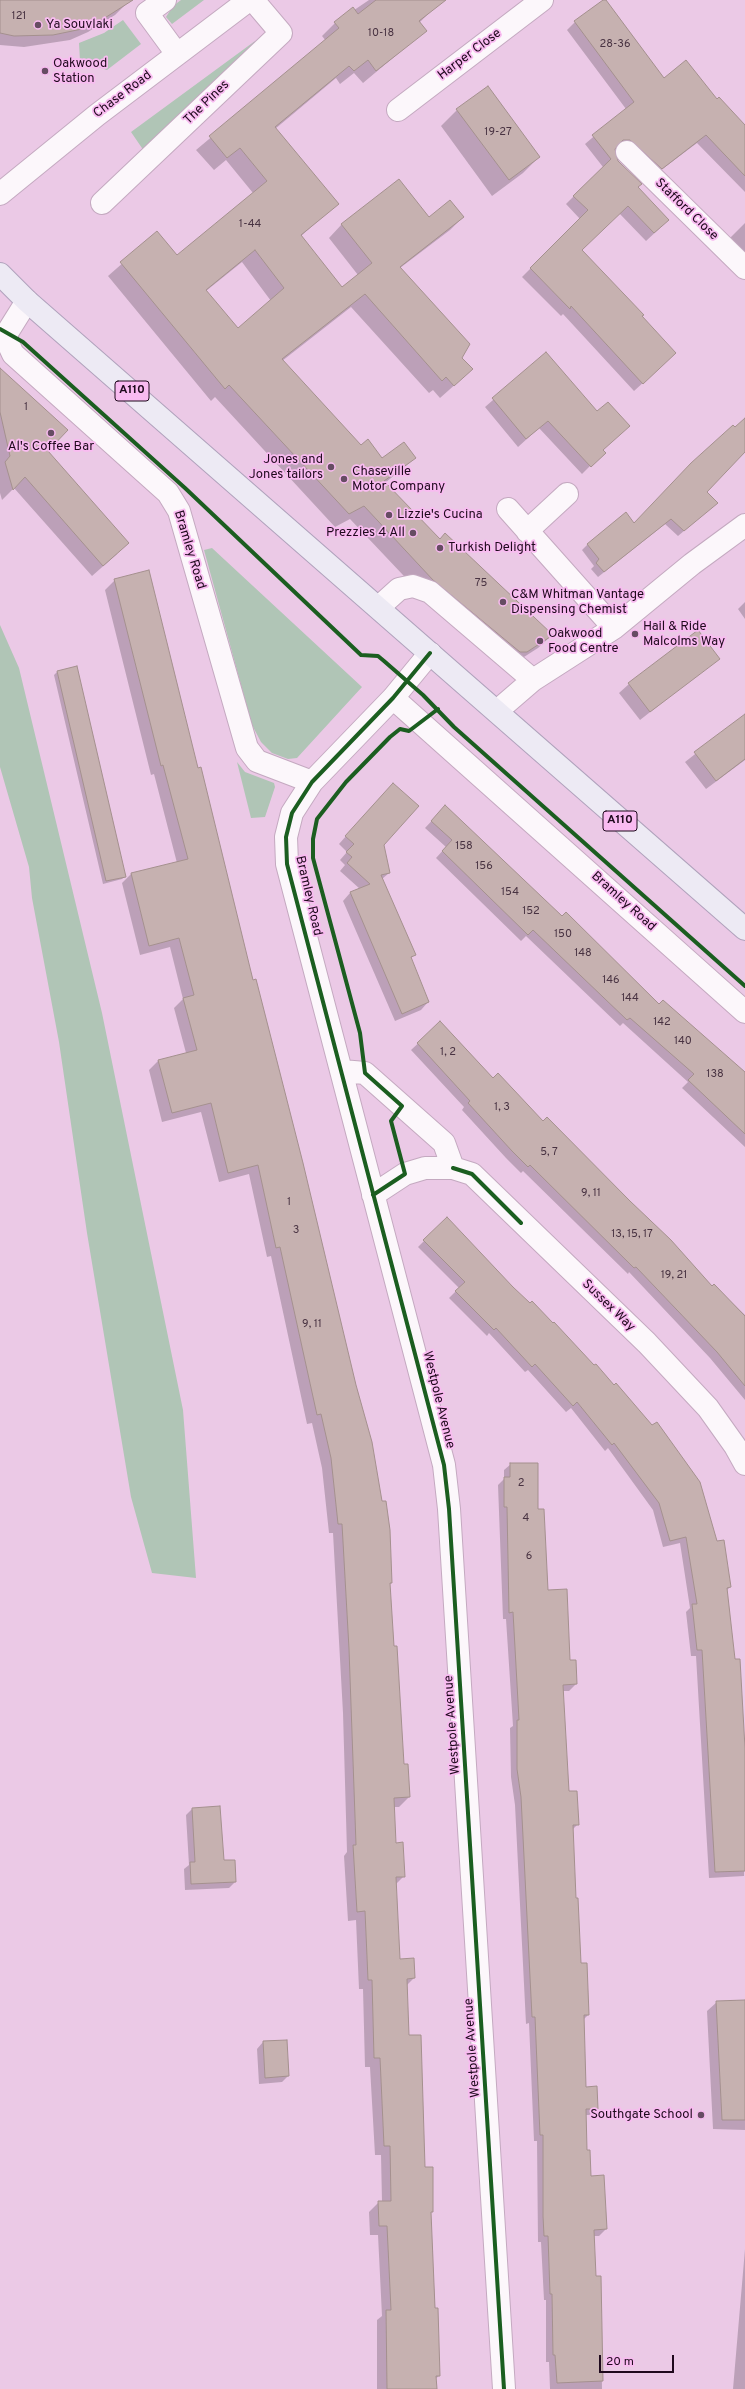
<!DOCTYPE html>
<html>
<head>
<meta charset="utf-8">
<style>
	body { margin:0 }
	#map { position:relative; width:745px; height:2389px; overflow:hidden; background:#ebc9e6; font-family:Overpass,sans-serif }
	canvas { display:block }
	.scale { position:absolute; left:599px; top:2355px; width:75px; height:18px; box-sizing:border-box; border:2px solid #1f091d; border-top:0; padding-left:5px; font-size:12px; line-height:14px; white-space:nowrap; color:#1f091d; -webkit-text-stroke:3px #f9bbf1; paint-order:stroke }
</style>
</head>
<body>
<div id="map">
<canvas width="745" height="2389"></canvas>
<div class="scale">20 m</div>
</div>
<script>
const ctx = document.querySelector('canvas').getContext('2d');
ctx.lineJoin = 'round';
function paint(path, color) { ctx.fillStyle = color; ctx.fill(path, 'evenodd'); }
const toPath = rows => new Path2D(rows.map(r => 'M' + r).join(''));
function trace(path, color, width, dash) { ctx.strokeStyle = color; ctx.lineWidth = width; ctx.lineCap = dash ? 'butt' : 'round'; ctx.setLineDash(dash || []); ctx.stroke(path); }
function label(font, color, halo, rows, align = 'center') {
  ctx.font = font + ' Overpass,sans-serif'; ctx.lineWidth = 3.5; ctx.setLineDash([]); ctx.textBaseline = 'middle'; ctx.strokeStyle = halo; ctx.fillStyle = color; for (const [text, x, y, turn = 0] of rows) {
    ctx.save(); ctx.translate(x, y); ctx.rotate((+turn || 0) * Math.PI / 180); ctx.textAlign = isNaN(turn) ? turn : align; if (halo) ctx.strokeText(text, 0, 0); ctx.fillText(text, 0, 0); ctx.restore();
  }
}
paint(toPath([
	[181,0,204,0,172,24,166,17,173,6],
	[123,20,141,44,107,70,80,61,79,43,104,33],
	[255,41,247,58,144,151,131,132],
	[212,548,362,687,297,758,288,759,272,753,261,742,252,725,204,550],
	[0,625,19,668,102,1013,183,1410,196,1578,152,1573,131,1497,87,1233,59,1042,32,898,29,867,0,767],
	[237,762,245,772,274,783,275,787,265,817,251,818]
]), '#b0c5b6');
paint(toPath([
	[0,0,123,0,126,4,115,15,88,32,70,40,24,47,0,45],
	[369,0,430,0,432,10,419,23,425,31,363,83,354,73,340,84,336,78,275,129,337,204,301,236,342,289,358,275,329,238,342,224,463,217,450,230,400,268,461,358,458,382,440,398,433,390,429,393,351,307,282,361,361,447,381,460,415,458,385,483,439,540,551,636,538,648,513,664,420,593,350,519,335,527,215,397,211,401,108,276,157,233,177,257,253,193,226,160,214,170,196,150,326,41,322,36,335,23],
	[242,262,271,301,238,330,206,291],
	[575,22,664,79,717,101,745,126,745,192,697,143,653,176,627,151,616,148,614,155,617,161,641,184,637,188,660,228,646,241,619,213,581,250,641,316,667,361,634,391,563,314,561,316,522,277,580,219,566,204,603,167,585,144,626,109,567,30],
	[487,87,539,157,523,173,492,196,441,126,457,110],
	[745,223,745,267,723,245],
	[546,354,604,452,582,474,539,428,518,447,485,407],
	[0,370,47,451,117,554,92,576,14,488,2,500,0,493],
	[745,419,745,452,705,492,711,508,678,536,665,524,598,577,591,569,594,566,582,550,588,544,634,524],
	[115,580,391,1583,389,1586,403,1765,409,1797,399,1807,394,1807,395,1844,404,1876,395,1885,399,1960,414,1978,406,1986,408,2036,424,2168,432,2211,430,2213,439,2376,435,2379,436,2389,377,2389,377,2320,382,2316,378,2235,370,2235,369,2212,379,2202,382,2202,381,2155,375,2155,370,2067,365,2067,363,1989,359,1989,356,1920,348,1921,344,1856,347,1852,343,1713,333,1533,329,1533,322,1468,312,1423,307,1424,271,1256,267,1257,249,1174,219,1182,201,1112,162,1122,149,1070,158,1061,186,1053,174,1008,183,999,170,947,140,955,122,883,131,874,177,863,154,774,151,775,105,590],
	[745,602,745,619,738,609],
	[719,658,640,720,619,693,629,684],
	[57,672,125,876,122,879,103,884,54,675],
	[745,715,745,760,706,789,685,762],
	[386,791,383,845,389,873,382,879,414,955,410,959,428,1002,421,1010,395,1021,343,901,350,893,360,889,340,871,345,865,340,860,347,852,339,844],
	[439,813,562,918,745,1080,745,1147,682,1088,688,1082,623,1023,620,1026,526,936,521,941,436,858,446,847,425,828],
	[440,1023,493,1080,543,1122,712,1288,714,1286,745,1315,745,1400,710,1358,629,1272,628,1274,523,1171,521,1173,506,1158,462,1110,464,1107,411,1050],
	[447,1218,730,1587,727,1590,745,1767,744,1876,709,1878,696,1656,691,1656,686,1612,690,1608,680,1543,663,1547,653,1510,608,1448,605,1451,571,1408,566,1412,528,1370,525,1372,489,1333,487,1336,449,1298,459,1288,418,1247],
	[511,1464,537,1510,547,1591,576,1684,569,1691,562,1691,568,1792,578,1824,572,1830,575,1899,580,1964,588,2015,583,2020,585,2088,597,2108,590,2115,585,2115,586,2151,590,2177,606,2229,599,2236,593,2236,595,2277,600,2277,602,2389,550,2389,549,2362,546,2362,546,2300,544,2300,541,2242,538,2242,537,2141,534,2141,529,2023,526,2024,515,1805,511,1777,510,1728,513,1726,506,1619,503,1619,498,1485,504,1479,504,1470],
	[192,1809,235,1882,229,1888,185,1890,184,1869,189,1865,186,1815],
	[745,2001,745,2130,713,2129,707,2011,717,2002],
	[263,2042,288,2076,282,2082,259,2084,257,2049],
	[745,2249,745,2389,733,2389]
]), '#0003');
const building = toPath([
	[0,0,133,0,100,21,82,29,53,35,14,36,0,33,0,0],
	[376,0,446,0,419,21,427,31,376,71,368,60,354,71,349,66,275,127,339,204,301,235,342,287,372,263,341,224,399,179,429,217,450,200,464,217,400,267,470,344,462,358,473,369,454,386,446,377,442,381,365,294,282,359,361,445,368,439,382,458,404,442,416,458,384,481,440,539,445,533,553,635,527,652,520,652,433,580,364,506,349,514,229,385,225,389,120,262,157,231,177,255,267,181,240,148,227,158,209,136,339,28,334,22,353,7,358,14,376,0],
	[255,250,284,288,238,328,206,290,255,250],
	[603,0,606,0,664,78,686,60,717,99,719,97,745,125,745,176,706,135,662,169,630,140,623,140,615,149,618,161,642,184,638,187,669,220,654,233,628,206,582,250,644,315,642,316,676,353,643,384,571,306,570,309,530,268,588,210,573,196,611,159,592,135,634,102,574,21,603,0],
	[488,86,540,157,509,180,456,109,488,86],
	[546,352,597,411,608,402,630,426,603,450,606,453,591,467,548,421,526,439,492,398,546,352],
	[0,368,68,430,48,451,129,543,103,566,25,477,13,490,5,462,10,456,0,412,0,368],
	[745,418,745,452,707,492,718,503,684,531,671,519,604,572,596,563,599,559,587,544,626,512,634,523,691,463,733,425,735,427,745,418],
	[149,570,198,768,201,767,253,980,256,979,303,1163,356,1385,372,1442,382,1501,386,1501,390,1530,392,1583,390,1583,394,1646,397,1646,404,1764,408,1764,410,1797,394,1798,396,1843,403,1842,405,1877,396,1877,400,1959,414,1958,415,1978,407,1979,409,2035,421,2035,425,2167,433,2167,433,2212,431,2212,435,2308,438,2308,440,2376,436,2376,437,2389,387,2389,386,2310,391,2310,387,2226,379,2226,378,2201,391,2201,390,2146,384,2146,380,2058,374,2058,372,1980,368,1980,365,1911,357,1912,353,1845,356,1845,349,1649,342,1524,338,1524,331,1458,321,1414,317,1415,280,1247,276,1248,258,1165,228,1173,211,1103,172,1113,158,1060,197,1050,183,998,194,995,179,938,149,946,131,873,188,859,163,765,161,766,114,579,149,570],
	[698,630,720,659,650,712,628,683,698,630],
	[77,666,126,877,106,881,57,671,77,666],
	[745,714,745,759,716,781,694,752,745,714],
	[393,783,419,806,384,845,390,873,381,875,416,955,411,957,429,1002,402,1014,350,892,370,884,347,863,352,857,346,852,354,844,345,836,393,783],
	[445,805,562,916,566,912,659,1004,663,1000,745,1072,745,1134,688,1080,694,1074,630,1018,627,1020,533,930,528,935,442,851,452,840,431,821,445,805],
	[440,1021,493,1078,498,1073,543,1121,547,1117,630,1201,671,1240,712,1286,714,1284,745,1316,745,1386,717,1352,636,1267,634,1268,530,1165,528,1167,512,1151,468,1103,470,1101,417,1043,440,1021],
	[447,1217,513,1287,530,1303,532,1301,553,1323,554,1322,594,1365,596,1364,614,1385,616,1383,652,1425,657,1422,700,1482,717,1541,724,1540,731,1587,727,1588,735,1659,740,1659,745,1748,745,1871,715,1872,702,1650,697,1650,692,1604,697,1604,686,1537,670,1541,659,1503,614,1443,612,1445,577,1402,573,1406,535,1364,532,1367,496,1328,494,1330,455,1291,465,1282,423,1240,447,1217],
	[510,1463,538,1463,538,1509,544,1509,548,1590,567,1589,570,1660,576,1660,577,1684,563,1685,569,1791,577,1791,579,1825,573,1825,576,1898,578,1898,581,1963,587,1963,589,2015,584,2015,586,2087,597,2086,598,2109,586,2109,587,2150,590,2150,591,2176,604,2175,607,2229,594,2230,596,2276,601,2276,603,2381,557,2383,555,2355,553,2355,552,2294,550,2294,548,2236,544,2236,543,2216,543,2135,540,2135,535,2017,532,2017,521,1797,517,1769,517,1720,519,1720,513,1612,509,1613,507,1507,504,1507,504,1477,510,1477,510,1463],
	[220,1806,224,1860,235,1860,236,1882,191,1884,190,1862,195,1862,192,1808,220,1806],
	[745,2000,745,2120,722,2120,716,2001,745,2000],
	[287,2040,289,2076,265,2078,263,2041,287,2040]
]);
paint(building, '#c6b1b0');
trace(building, '#a4908e', 1);
const minor = toPath([
	[165,0,147,13,177,54],
	[398,110,542,0],
	[627,152,745,268],
	[0,194,97,115,249,0],
	[102,203,281,33,253,0],
	[27,301,7,333,7,341,13,354,168,493,179,511,247,748,257,761,312,782],
	[508,509,614,628],
	[527,531,567,494],
	[379,607,399,589,413,586,430,592,533,680],
	[430,653,393,698,312,782,292,813,286,837,287,864,444,1465,449,1509,504,2389],
	[393,698,745,1012],
	[497,711,533,680,614,628,692,564,745,525],
	[342,1071,365,1073,444,1143,453,1168],
	[373,1195,405,1174,425,1168,453,1168,472,1174,647,1343,708,1408,735,1446,745,1464]
]);
const major = toPath([
	[0,274,27,301,745,929]
]);
trace(minor, '#c4a9c0', 24);
trace(major, '#b0a2bc', 24);
trace(minor, '#fcf7fb', 22);
trace(major, '#edeaf4', 22);
trace(toPath([
	[0,329,23,342,185,488,361,655,378,656,384,661,423,695,454,727,745,986],
	[430,653,393,698,312,782,292,813,286,837,287,864,444,1465,449,1509,504,2389],
	[453,1168,472,1174,521,1223],
	[373,1195,405,1174,391,1121,402,1106,365,1073,360,1033,313,858,313,839,317,819,346,782,390,737,400,729,409,731,438,709]
]), '#1b5e20', 4);
for (const [x, y, r, color] of [
	[38,25,4,"#664c63"],
	[45,71,4,"#664c63"],
	[51,433,4,"#664c63"],
	[331,467,4,"#664c63"],
	[344,479,4,"#664c63"],
	[389,515,4,"#664c63"],
	[413,533,4,"#664c63"],
	[440,548,4,"#664c63"],
	[503,602,4,"#664c63"],
	[635,634,4,"#664c63"],
	[540,641,4,"#664c63"],
	[701,2115,4,"#664c63"]
]) { const dot = new Path2D(); dot.arc(x, y, r, 0, 2 * Math.PI); ctx.fillStyle = color; ctx.fill(dot); trace(dot, '#f9bbf1', 1.5); }
label('11px', '#493342', null, [
	["121",19,17],
	["10-18",381,34],
	["28-36",615,45],
	["19-27",498,133],
	["1-44",250,225],
	["1",26,408],
	["75",481,584],
	["158",464,847],
	["156",484,867],
	["154",510,893],
	["152",531,912],
	["150",563,935],
	["148",583,954],
	["146",611,981],
	["144",630,999],
	["142",662,1023],
	["140",683,1042],
	["1, 2",448,1053],
	["138",715,1075],
	["1, 3",502,1108],
	["5, 7",549,1153],
	["9, 11",591,1194],
	["1",289,1203],
	["3",296,1231],
	["13, 15, 17",632,1235],
	["19, 21",674,1276],
	["9, 11",312,1325],
	["2",521,1484],
	["4",526,1519],
	["6",529,1557]
]);
for (const [x, y, w] of [
	[132,391,34],
	[620,821,34]
]) { const box = new Path2D(); box.roundRect(x - w / 2, y - 10, w, 20, 3); ctx.fillStyle = '#f9bbf1'; ctx.fill(box); trace(box, '#1f091d', 1); }
label('bold 12px', '#1f091d', null, [
	["A110",132,391],
	["A110",620,821]
]);
label('13px', '#1f091d', '#f9bbf1', [
	["Ya Souvlaki",46,25],
	["Oakwood",53,64],
	["Station",53,79],
	["Al's Coffee Bar",51,447,"center"],
	["Jones and",323,460,"right"],
	["Jones tailors",323,475,"right"],
	["Chaseville",352,472],
	["Motor Company",352,487],
	["Lizzie's Cucina",397,515],
	["Prezzies 4 All",405,533,"right"],
	["Turkish Delight",448,548],
	["C&M Whitman Vantage",511,595],
	["Dispensing Chemist",511,610],
	["Hail & Ride",643,627],
	["Malcolms Way",643,642],
	["Oakwood",548,634],
	["Food Centre",548,649],
	["Southgate School",693,2115,"right"]
], 'left');
label('13px', '#1f091d', '#f9bbf1', [
	["Harper Close",470,55,-37],
	["Chase Road",123,95,-37],
	["The Pines",207,103,-44],
	["Stafford Close",686,210,44],
	["Bramley Road",189,550,73],
	["Bramley Road",308,896,77],
	["Bramley Road",623,902,42],
	["Sussex Way",608,1306,44],
	["Westpole Avenue",438,1400,76],
	["Westpole Avenue",453,1725,-94],
	["Westpole Avenue",473,2048,-94]
]);
</script>
</body>
</html>
